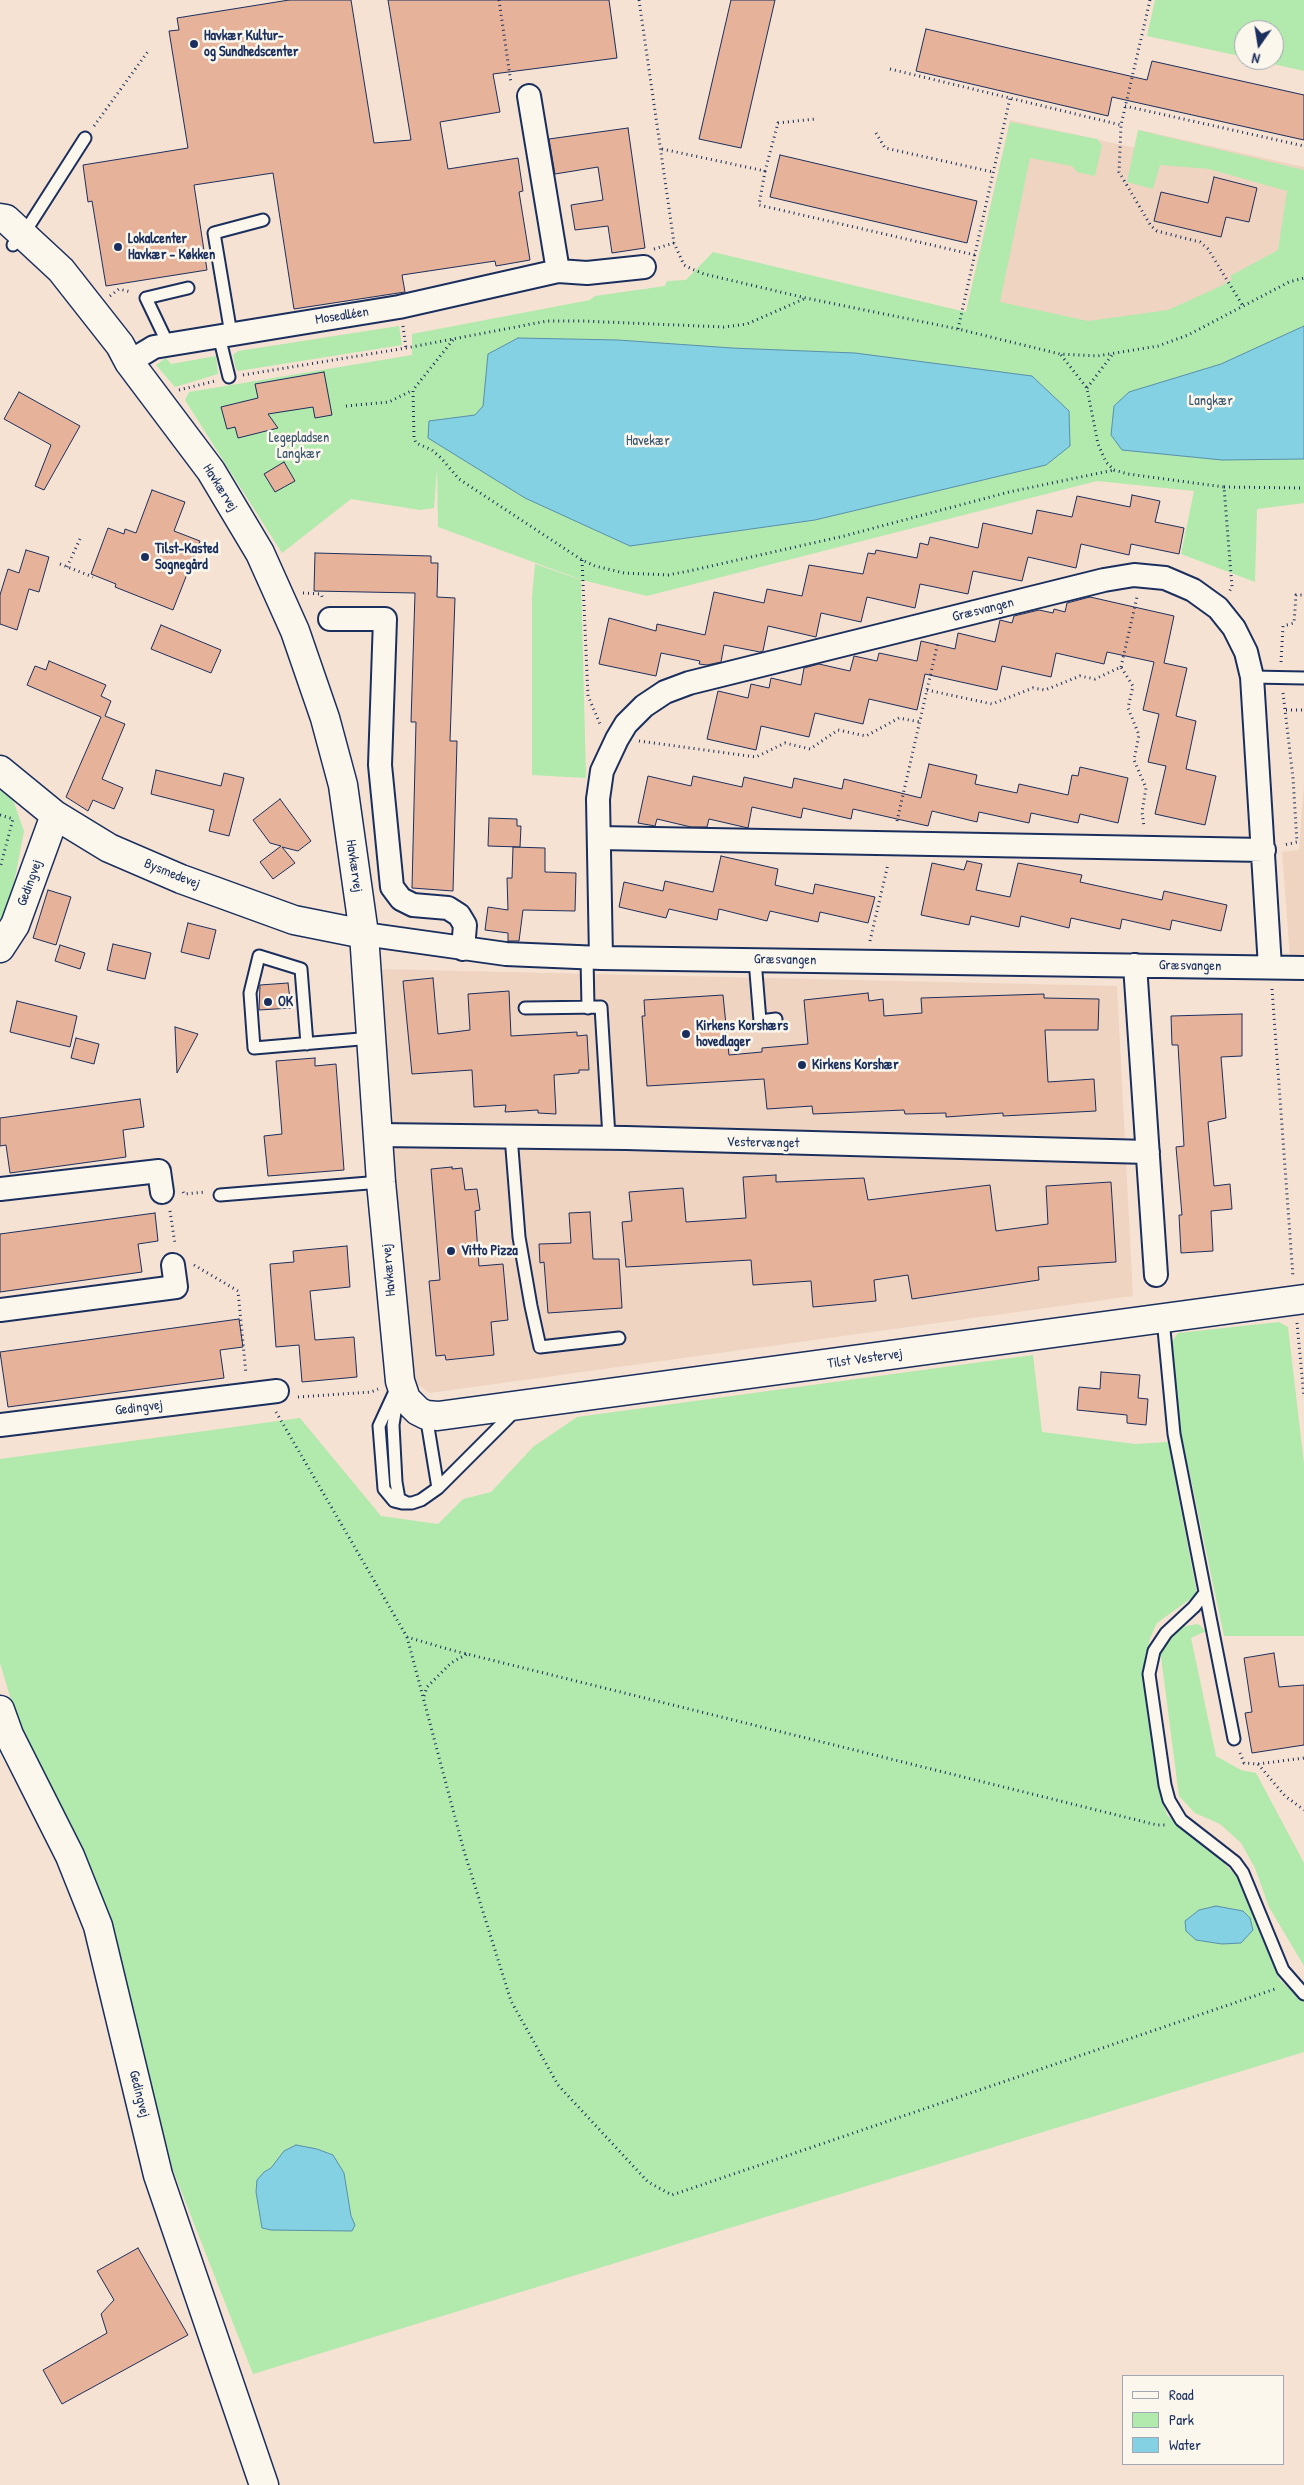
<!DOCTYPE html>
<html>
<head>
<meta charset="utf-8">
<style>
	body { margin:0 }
	#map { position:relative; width:1304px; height:2485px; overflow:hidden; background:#f5e2d3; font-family:"Patrick Hand",sans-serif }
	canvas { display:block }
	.legend { position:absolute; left:1122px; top:2375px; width:162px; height:90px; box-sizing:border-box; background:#fbf7ec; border:1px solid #a1a7b3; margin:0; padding:6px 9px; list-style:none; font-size:15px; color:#1b2f5e }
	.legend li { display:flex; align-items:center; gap:10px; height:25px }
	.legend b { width:25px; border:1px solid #a1a7b3 }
	.north { position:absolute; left:1234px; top:20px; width:50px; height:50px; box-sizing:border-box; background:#fbf7ec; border:1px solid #a1a7b3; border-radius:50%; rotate:193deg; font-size:14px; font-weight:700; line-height:20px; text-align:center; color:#1b2f5e }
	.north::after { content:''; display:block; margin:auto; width:18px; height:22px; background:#1b2f5e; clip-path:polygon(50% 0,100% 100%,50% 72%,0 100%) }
</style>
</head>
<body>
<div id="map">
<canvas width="1304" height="2485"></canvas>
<ul class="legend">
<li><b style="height:6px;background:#fbf7ec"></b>Road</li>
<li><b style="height:14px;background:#b2e9ac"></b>Park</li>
<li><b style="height:14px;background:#83d1e2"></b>Water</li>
</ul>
<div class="north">N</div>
</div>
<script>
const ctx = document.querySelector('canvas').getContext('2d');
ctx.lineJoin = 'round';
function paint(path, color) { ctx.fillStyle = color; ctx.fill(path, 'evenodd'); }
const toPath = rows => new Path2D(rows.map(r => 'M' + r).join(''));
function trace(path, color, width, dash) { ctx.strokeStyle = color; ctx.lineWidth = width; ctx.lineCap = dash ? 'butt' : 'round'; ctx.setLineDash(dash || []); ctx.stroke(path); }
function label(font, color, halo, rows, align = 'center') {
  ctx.font = font + ' "Patrick Hand",sans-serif'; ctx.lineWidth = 5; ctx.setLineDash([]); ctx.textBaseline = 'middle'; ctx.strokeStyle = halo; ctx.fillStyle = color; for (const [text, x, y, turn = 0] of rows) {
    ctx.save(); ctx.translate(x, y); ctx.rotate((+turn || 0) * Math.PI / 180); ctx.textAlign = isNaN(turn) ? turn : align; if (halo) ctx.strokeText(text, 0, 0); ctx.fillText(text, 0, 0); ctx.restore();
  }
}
paint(toPath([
	[1010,120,1136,148,1140,130,1304,167,1304,270,1164,335,964,320],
	[1304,782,1304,958,1290,958,1282,852,1299,850],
	[380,969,1117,986,1133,1296,430,1393,410,1380]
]), '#f0d4c2');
paint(toPath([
	[1155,0,1304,0,1304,71,1255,60,1274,60,1274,30,1244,30,1244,57,1147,36],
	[1010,122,1097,139,1102,145,1095,176,1077,172,1072,166,1030,158,1000,302,1088,321,1168,310,1223,285,1232,279,1230,276,1278,250,1287,191,1209,169,1160,165,1153,189,1127,182,1138,130,1304,170,1304,503,1257,509,1255,582,1181,554,1194,491,1097,481,647,596,582,580,438,527,437,468,434,508,420,510,351,499,282,553,185,400,189,392,412,355,412,334,590,300,595,296,665,286,667,281,686,280,713,252,966,312],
	[399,326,402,345,238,371,236,369,233,355,238,351],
	[216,356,218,374,175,387,156,365,166,358,171,364],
	[535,564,581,580,586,778,532,775,532,598],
	[0,790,13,800,24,831,10,904,0,925],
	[1279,1322,1288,1327,1304,1464,1304,1636,1224,1636,1189,1470,1179,1435,1171,1343,1178,1333],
	[1033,1355,1042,1432,1135,1444,1168,1442,1197,1594,1157,1623,1150,1638,1145,1663,1159,1792,1167,1815,1224,1863,1244,1885,1280,1980,1304,2002,1304,2052,253,2374,173,2170,107,1907,15,1713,0,1663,0,1459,300,1418,381,1516,438,1524,463,1499,491,1492,533,1447,577,1417],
	[1198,1624,1206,1631,1191,1638,1216,1756,1241,1770,1256,1773,1304,1863,1304,1966,1269,1907,1255,1868,1241,1843,1220,1824,1195,1813,1179,1796,1160,1649,1180,1627]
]), '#b2e9ac');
const water = toPath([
	[1304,326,1304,459,1222,460,1122,450,1111,435,1114,406,1129,392,1221,364,1304,326],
	[518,338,618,340,732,348,855,353,1032,376,1069,411,1070,446,1046,465,815,520,630,546,525,498,428,438,429,421,475,415,483,406,488,354,518,338],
	[1216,1906,1243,1911,1250,1918,1253,1930,1241,1943,1222,1944,1196,1940,1186,1931,1185,1921,1199,1910,1216,1906],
	[296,2145,317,2149,333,2155,344,2173,351,2216,355,2225,352,2231,271,2230,262,2228,256,2192,257,2180,264,2172,271,2168,284,2151,296,2145]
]);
paint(water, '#83d1e2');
trace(water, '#5990ad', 1);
const building = toPath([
	[289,0,351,0,374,143,411,140,388,0,609,0,617,58,493,74,500,112,440,122,448,169,518,158,523,191,519,192,530,260,496,266,495,261,402,275,405,292,294,309,273,173,194,185,207,270,106,286,92,201,88,202,83,165,188,148,169,31,179,30,177,18,289,0],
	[731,0,775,0,741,148,699,139,731,0],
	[926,29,1147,80,1152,61,1304,95,1304,140,1112,97,1108,116,916,71,926,29],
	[628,128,645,248,612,253,608,226,575,230,571,205,603,200,598,167,555,174,549,139,628,128],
	[780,155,977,201,967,243,770,197,780,155],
	[1214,177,1257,188,1249,222,1226,217,1221,237,1154,221,1161,192,1208,203,1214,177],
	[324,372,332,415,315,418,313,407,268,414,278,428,238,438,235,427,227,429,221,407,258,398,255,384,324,372],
	[19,392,80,426,44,490,35,486,51,445,4,419,19,392],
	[284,462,295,481,275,492,264,474,284,462],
	[152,490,185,502,174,531,200,541,173,610,115,587,116,584,91,574,108,528,124,534,125,529,136,533,152,490],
	[1132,495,1160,501,1155,522,1184,528,1179,554,1131,544,1129,555,1081,544,1076,568,1028,557,1022,581,973,571,968,594,920,584,915,608,867,597,861,622,821,613,816,637,768,626,763,651,760,652,724,645,721,662,707,665,699,664,700,661,661,653,656,676,599,664,609,618,656,631,657,624,705,635,714,592,764,603,767,589,802,596,809,565,863,574,868,553,875,554,876,550,917,558,920,543,928,545,930,537,978,548,983,523,1032,534,1037,510,1072,517,1077,496,1130,507,1132,495],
	[26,550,49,557,39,592,29,589,17,630,0,624,0,595,8,569,19,573,26,550],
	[315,553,431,556,431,563,438,563,437,597,455,598,450,741,457,741,453,891,412,888,416,722,411,722,415,593,314,591,315,553],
	[1090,597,1174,616,1164,663,1187,668,1176,716,1196,721,1186,769,1216,776,1205,825,1155,814,1166,766,1148,762,1159,714,1143,710,1154,662,1107,652,1104,664,1056,653,1051,677,1002,666,997,690,925,674,917,710,869,699,863,724,815,713,809,737,761,726,756,750,707,739,718,691,748,698,751,684,769,688,771,678,801,685,804,668,819,664,850,671,854,656,877,661,879,653,917,661,921,641,955,649,958,633,995,642,1000,620,1012,623,1014,616,1039,610,1053,613,1054,609,1065,612,1067,603,1090,597],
	[161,625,221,650,211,673,151,649,161,625],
	[49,661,106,685,101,696,111,701,105,716,125,724,102,779,123,788,114,809,93,800,88,811,66,797,101,717,27,685,35,666,46,670,49,661],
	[929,764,977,775,975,784,1017,793,1019,784,1068,795,1072,775,1078,776,1080,767,1128,778,1118,823,1080,814,1078,823,1031,813,1029,823,979,812,977,822,932,811,928,826,853,809,851,819,803,808,801,818,752,807,748,828,709,819,707,827,691,827,657,819,655,826,638,823,648,776,691,786,693,776,742,787,744,777,792,788,794,778,842,789,844,779,921,798,929,764],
	[156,770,221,786,224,773,244,778,229,836,209,831,214,810,151,794,156,770],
	[280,799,311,841,298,851,282,847,295,863,273,879,260,862,281,846,270,843,253,820,280,799],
	[489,818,517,819,517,826,521,826,520,847,488,846,489,818],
	[513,847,545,848,545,872,576,873,575,911,523,910,519,941,508,941,508,933,485,930,488,907,508,910,507,878,512,878,513,847],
	[721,856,778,869,775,885,813,894,815,884,875,897,868,923,820,912,818,922,770,911,767,921,719,909,717,920,669,909,666,918,619,907,624,882,663,891,665,881,713,892,721,856],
	[967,861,982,864,976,890,1010,897,1018,863,1082,875,1080,882,1162,900,1164,891,1227,905,1221,931,1172,920,1170,930,1122,919,1120,929,1071,918,1069,928,1021,916,1019,927,971,916,969,925,921,915,932,863,964,870,967,861],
	[48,890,71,897,56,945,33,938,48,890],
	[188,923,216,930,209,959,181,952,188,923],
	[113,944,151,953,145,979,107,970,113,944],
	[60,945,85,953,80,969,55,961,60,945],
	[433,978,438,1034,470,1030,468,994,509,991,511,1036,577,1032,577,1036,587,1035,589,1070,579,1070,579,1073,554,1075,556,1114,538,1113,538,1110,505,1112,506,1105,474,1107,472,1070,412,1074,403,981,433,978],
	[288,983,291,1008,259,1010,260,985,288,983],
	[868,993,869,1001,883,999,884,1016,922,1013,921,998,1044,994,1044,998,1099,999,1098,1030,1045,1030,1048,1082,1094,1079,1096,1111,1003,1116,1003,1113,946,1117,946,1113,905,1114,904,1110,813,1114,812,1106,767,1109,764,1079,647,1086,642,1016,645,1016,644,1000,723,995,729,1055,762,1052,762,1048,808,1044,804,1000,868,993],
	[17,1001,77,1016,70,1047,10,1032,17,1001],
	[1242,1014,1242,1056,1221,1057,1226,1118,1208,1122,1214,1186,1230,1184,1232,1209,1211,1211,1213,1251,1181,1253,1179,1215,1182,1215,1176,1147,1184,1146,1178,1045,1172,1045,1171,1016,1242,1014],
	[175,1027,198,1034,177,1073,175,1027],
	[76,1038,99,1044,94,1064,71,1058,76,1038],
	[315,1058,315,1066,336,1064,344,1170,268,1176,264,1136,282,1134,276,1061,315,1058],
	[140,1099,144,1127,123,1130,126,1157,10,1173,6,1145,0,1146,0,1118,140,1099],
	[452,1167,452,1169,462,1168,465,1190,477,1189,480,1210,475,1211,479,1266,503,1264,508,1320,491,1322,494,1355,446,1360,445,1355,436,1356,429,1281,440,1280,431,1169,452,1167],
	[776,1175,776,1182,864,1178,868,1200,990,1185,996,1231,1048,1224,1046,1186,1111,1182,1116,1262,1038,1267,1039,1280,912,1299,908,1275,874,1280,876,1301,813,1307,811,1281,753,1285,751,1260,626,1267,622,1222,632,1221,629,1192,683,1188,686,1222,746,1218,743,1177,776,1175],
	[590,1212,593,1259,619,1259,622,1308,548,1313,544,1262,540,1263,539,1244,571,1243,569,1213,590,1212],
	[155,1213,158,1241,138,1244,142,1272,0,1292,0,1234,155,1213],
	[347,1246,350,1287,310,1291,315,1340,354,1337,357,1377,302,1382,299,1345,276,1347,270,1264,294,1262,293,1251,347,1246],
	[239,1319,243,1347,220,1350,224,1378,8,1407,0,1352,239,1319],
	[1101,1372,1140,1375,1138,1398,1148,1399,1146,1425,1127,1423,1127,1415,1077,1410,1079,1387,1100,1389,1101,1372],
	[1274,1653,1279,1687,1304,1685,1304,1745,1252,1753,1245,1713,1252,1712,1244,1658,1274,1653],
	[138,2248,188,2335,62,2404,43,2370,107,2333,101,2314,114,2300,97,2271,138,2248]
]);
paint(building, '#e6b299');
trace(building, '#1b2f5e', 1);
const service = toPath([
	[13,245,23,235,85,138],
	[231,334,214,233,263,220],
	[219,336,229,377],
	[168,344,146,298,188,288],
	[1252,677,1304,678],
	[587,957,588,1008],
	[755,960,760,1021,776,1019],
	[525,1008,601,1007,609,1137],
	[307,1044,301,969,259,956,250,993,254,1048,372,1038],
	[511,1136,519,1237,531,1306,540,1347,619,1338],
	[220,1195,381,1182],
	[1163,1319,1174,1434,1234,1739],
	[397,1387,379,1426,384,1489,394,1501,402,1503,412,1503,421,1500,438,1488,516,1410],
	[398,1393,393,1425,396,1482,399,1499,405,1502],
	[426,1415,438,1488],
	[1205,1593,1194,1607,1166,1633,1154,1651,1149,1674,1165,1785,1169,1800,1181,1820,1235,1862,1243,1873,1283,1970,1304,1994]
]);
const minor = toPath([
	[529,96,558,271],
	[129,362,154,347,399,307,558,271,587,273,644,267],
	[330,619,385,619,380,765,392,887,401,899,413,905,448,908,459,915,465,925,463,949],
	[599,838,1264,850],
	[364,934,506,954,601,958,1304,968],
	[601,958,598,799,602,771,617,739,626,724,644,706,665,692,689,683,1104,580,1134,575,1165,578,1193,590,1218,608,1234,628,1246,652,1252,677,1270,967],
	[1135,965,1156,1275],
	[378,1135,626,1138,1148,1152],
	[0,1189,159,1171,162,1192],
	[0,1310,176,1287,173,1265],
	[0,1425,277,1391]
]);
const tertiary = toPath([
	[0,218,6,219,61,270,120,345,129,362,211,471,260,553,295,631,325,718,343,785,364,934,381,1182,400,1381,406,1399,418,1411,426,1415,438,1416,1304,1299],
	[0,770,55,815,109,848,181,879,294,920,364,934],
	[0,948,15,925,55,815],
	[0,1710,9,1735,70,1856,98,1926,158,2175,264,2485]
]);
trace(service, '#1b2f5e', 15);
trace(minor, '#1b2f5e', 26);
trace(tertiary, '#1b2f5e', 31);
trace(toPath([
	[499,0,511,83],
	[639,0,674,243,684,265,692,269,704,274,806,298,958,329,1060,354,1097,356,1158,346,1188,335,1289,282,1304,278],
	[1150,0,1121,125,1119,172,1151,226,1157,231,1200,242,1208,249,1243,306],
	[890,69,1121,125],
	[1125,106,1304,146],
	[94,126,149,50],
	[876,133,885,148,993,172],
	[662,149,765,171,778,123,815,119],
	[765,171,759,205,975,255],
	[654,249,674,243],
	[110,296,119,289,131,292],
	[403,326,406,348],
	[958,329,1010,98],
	[453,340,413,390,414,438,416,443,432,450,441,458,459,479,582,560,595,566,624,573,668,575,689,571,844,536,1009,492,1114,470],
	[1061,355,1087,388,1098,444,1106,462,1114,470,1128,474,1224,487,1232,587,1229,592],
	[243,375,406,348,547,321,582,321,724,327,747,324,806,298],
	[1087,388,1112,355],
	[179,390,215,381],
	[346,406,389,402,413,390],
	[1224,487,1304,488],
	[582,560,588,696,600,724],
	[60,564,93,577],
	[67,567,80,539],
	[303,593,321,594,323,599],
	[1281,662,1283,626,1294,623,1296,595,1304,595],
	[1121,667,1137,597],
	[927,690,992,704,1033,688,1045,690,1080,676,1095,679,1121,667,1133,686,1128,708,1139,735,1134,760,1146,788,1142,812,1144,827],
	[1283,693,1293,778,1297,842,1284,845],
	[1286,710,1304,710],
	[639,741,756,757,785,743,810,749,838,730,866,736,899,718,920,722],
	[0,815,13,819,0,868],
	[897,821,938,642],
	[870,941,888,864],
	[1272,989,1293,1277],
	[183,1192,184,1194,206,1192],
	[170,1211,175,1244],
	[194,1265,238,1291,246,1374],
	[1297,1323,1304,1397],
	[298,1397,371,1392,378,1389],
	[276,1412,407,1637,451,1650,1157,1825,1165,1825],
	[407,1637,464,1851,511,2001,558,2085,648,2182,672,2195,1278,1988],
	[424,1696,427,1687,451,1663,467,1654],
	[1240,1753,1244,1763,1258,1764,1304,1758],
	[1258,1764,1285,1796,1304,1810]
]), '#1b2f5e', 3, [1, 4]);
trace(service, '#fbf7ec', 11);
trace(minor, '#fbf7ec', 22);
trace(tertiary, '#fbf7ec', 28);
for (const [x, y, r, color] of [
	[194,44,5,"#1b2f5e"],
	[118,247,5,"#1b2f5e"],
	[145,557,5,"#1b2f5e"],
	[268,1002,5,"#1b2f5e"],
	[686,1034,5,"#1b2f5e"],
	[802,1065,5,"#1b2f5e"],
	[451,1251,5,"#1b2f5e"]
]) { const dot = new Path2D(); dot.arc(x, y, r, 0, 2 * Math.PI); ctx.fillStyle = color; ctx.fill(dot); trace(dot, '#fbf7ec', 2); }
label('bold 14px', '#1b2f5e', '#fbf7ec', [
	["Havkær Kultur-",204,36],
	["og Sundhedscenter",204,52],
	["Lokalcenter",128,239],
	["Havkær - Køkken",128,255],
	["Tilst-Kasted",155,549],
	["Sognegård",155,565],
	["OK",278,1002],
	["Kirkens Korshærs",696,1026],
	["hovedlager",696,1042],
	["Kirkens Korshær",812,1065],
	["Vitto Pizza",461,1251]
], 'left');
label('14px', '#1b2f5e', '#fbf7ec', [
	["Mosealléen",342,316,-9],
	["Havkærvej",220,488,58],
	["Græsvangen",983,610,-14],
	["Havkærvej",354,866,82],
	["Bysmedevej",172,874,22],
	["Gedingvej",30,883,-70],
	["Græsvangen",785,960,1],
	["Græsvangen",1190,966,1],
	["Vestervænget",763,1143,1],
	["Havkærvej",389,1270,-95],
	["Tilst Vestervej",865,1359,-8],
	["Gedingvej",139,1408,-7],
	["Gedingvej",139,2094,76]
]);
label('14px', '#39546e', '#fbf7ec', [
	["Langkær",1211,401],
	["Legepladsen",299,438],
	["Langkær",299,454],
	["Havekær",648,441]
]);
</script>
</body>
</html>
